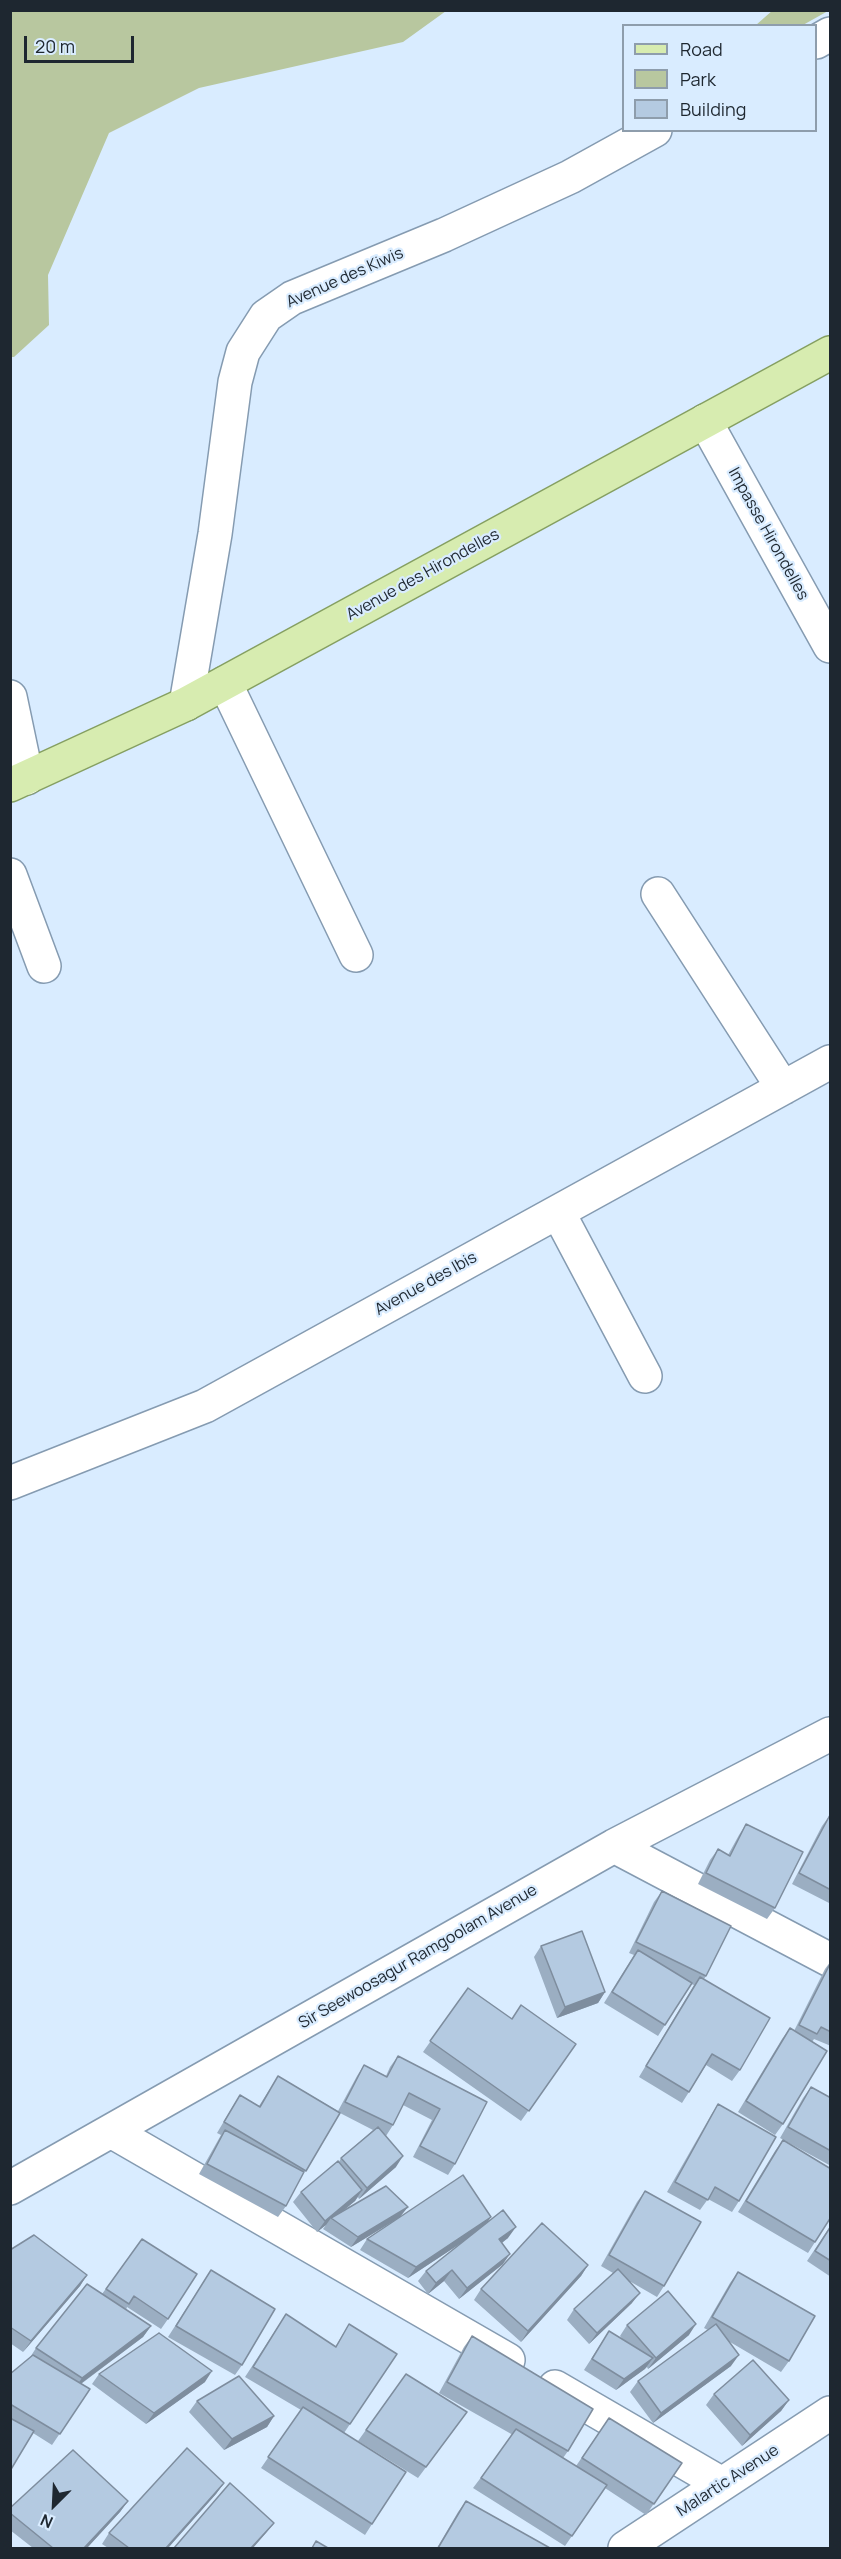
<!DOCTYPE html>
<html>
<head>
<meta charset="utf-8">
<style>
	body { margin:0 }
	#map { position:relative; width:841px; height:2559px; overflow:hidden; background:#d9ecff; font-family:Manrope,sans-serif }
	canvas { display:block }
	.frame { position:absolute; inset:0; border:12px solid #1e2730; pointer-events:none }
	.legend { position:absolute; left:622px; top:24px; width:195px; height:108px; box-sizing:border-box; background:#d9ecff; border:2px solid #8e9dac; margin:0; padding:8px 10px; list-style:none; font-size:18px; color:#1e2730 }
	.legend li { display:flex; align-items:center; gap:12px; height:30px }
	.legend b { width:30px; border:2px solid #8e9dac }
	.north { position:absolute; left:24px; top:2475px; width:60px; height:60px; -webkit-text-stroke:4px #d9ecff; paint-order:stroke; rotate:204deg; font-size:16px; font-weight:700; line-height:24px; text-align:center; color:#1e2730 }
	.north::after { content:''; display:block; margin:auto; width:21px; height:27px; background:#1e2730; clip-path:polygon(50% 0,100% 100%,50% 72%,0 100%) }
	.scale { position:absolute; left:24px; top:36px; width:110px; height:27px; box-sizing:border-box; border:3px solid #1e2730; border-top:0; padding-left:8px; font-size:18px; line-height:21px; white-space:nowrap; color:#1e2730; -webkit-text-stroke:4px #d9ecff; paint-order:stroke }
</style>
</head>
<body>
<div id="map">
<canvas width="841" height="2559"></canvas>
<div class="frame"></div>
<ul class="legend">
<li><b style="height:8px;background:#d7ecb0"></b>Road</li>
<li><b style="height:16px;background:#b8c79f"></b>Park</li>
<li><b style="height:16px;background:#b4cae1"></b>Building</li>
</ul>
<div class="north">N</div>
<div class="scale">20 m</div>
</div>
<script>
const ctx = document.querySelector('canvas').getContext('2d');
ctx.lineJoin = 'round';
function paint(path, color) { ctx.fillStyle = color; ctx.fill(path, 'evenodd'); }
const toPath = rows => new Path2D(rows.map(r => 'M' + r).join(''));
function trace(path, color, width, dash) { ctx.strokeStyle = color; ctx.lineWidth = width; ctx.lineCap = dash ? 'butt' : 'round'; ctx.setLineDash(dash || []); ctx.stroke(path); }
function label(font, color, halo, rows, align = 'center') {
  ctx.font = font + ' Manrope,sans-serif'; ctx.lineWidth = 4.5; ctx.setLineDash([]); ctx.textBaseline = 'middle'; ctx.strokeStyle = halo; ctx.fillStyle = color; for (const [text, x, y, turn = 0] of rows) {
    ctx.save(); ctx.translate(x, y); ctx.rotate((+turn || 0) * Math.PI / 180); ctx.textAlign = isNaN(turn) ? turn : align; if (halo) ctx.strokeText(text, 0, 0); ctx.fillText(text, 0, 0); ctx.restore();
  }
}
paint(toPath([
	[773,10,828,10,828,11,803,25,756,25],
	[10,11,11,10,446,11,403,42,199,88,109,133,48,275,49,325,14,357,10,357]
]), '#b8c79f');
const minor = toPath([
	[816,42,830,34],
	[705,421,830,646],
	[225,683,356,955],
	[10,697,27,778],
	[186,704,215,534,235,382,243,352,266,316,292,298,444,235,570,177,655,130],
	[10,875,44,966],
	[658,894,783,1088],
	[558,1212,645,1376],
	[10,1483,205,1406,830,1062],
	[614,1846,830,1960],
	[111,2131,508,2360],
	[10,2188,614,1846,830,1734],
	[555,2387,722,2484],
	[625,2548,830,2413]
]);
const major = toPath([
	[10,785,186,704,830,353]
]);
trace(minor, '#859bb1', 36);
trace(major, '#859f61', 36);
trace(minor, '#fff', 33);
trace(major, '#d7ecb0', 33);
paint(toPath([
	[830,1815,831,1815,831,1904,792,1884,822,1826],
	[746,1824,775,1908,767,1919,698,1884,710,1860,718,1849,728,1855,739,1835],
	[662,1891,706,1976,704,1979,740,2070,732,2081,706,2065,682,2103,639,2077,694,1985,691,1984,658,2036,604,2003,634,1955,629,1953,654,1902],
	[541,1946,605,1992,598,2003,557,2018,534,1957],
	[831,1961,831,2046,814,2039,812,2042,783,2124,775,2135,738,2112,782,2039,790,2028,794,2031,825,1969],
	[468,1988,512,2019,576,2044,521,2121,423,2052],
	[398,2056,487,2102,455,2164,448,2175,413,2157,432,2120,403,2105,393,2125,386,2136,396,2167,359,2199,358,2197,355,2201,342,2212,401,2217,488,2221,508,2238,502,2243,503,2264,459,2299,444,2281,428,2294,418,2281,426,2271,461,2243,408,2278,360,2250,367,2239,394,2221,351,2247,323,2229,326,2225,317,2232,293,2202,301,2192,339,2162,341,2158,373,2130,340,2113,301,2177,286,2206,278,2217,199,2174,221,2135,217,2133,233,2106,240,2095,259,2106,278,2076,338,2111,357,2076,364,2065,386,2076,390,2067],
	[811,2087,829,2097,831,2094,831,2166,780,2138,803,2098],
	[718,2104,739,2201,732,2212,708,2199,700,2210,667,2192,711,2115],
	[783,2140,815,2242,808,2253,738,2212,775,2151],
	[645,2191,664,2286,657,2297,631,2282,632,2303,589,2344,567,2320,574,2309,613,2273,601,2266,637,2202],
	[831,2225,831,2277,807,2261],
	[142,2239,168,2319,161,2329,127,2307,126,2310,151,2326,143,2337,81,2384,90,2389,52,2445,33,2433,10,2471,10,2374,29,2359,36,2348,102,2294],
	[10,2250,87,2275,80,2286,23,2352,10,2343],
	[588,2265,581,2276,521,2342,474,2300,481,2289],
	[211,2270,242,2365,235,2375,168,2337],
	[738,2272,789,2361,781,2372,730,2342,731,2366,653,2423,630,2392,638,2381,708,2330,704,2328,730,2283],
	[286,2314,335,2347,349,2324,397,2354,344,2433,372,2524,365,2535,261,2468,301,2410,245,2377],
	[627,2325,689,2335,648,2369,647,2367,616,2390,584,2370,609,2331,623,2340,620,2336],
	[472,2336,568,2451,563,2458,576,2466,609,2418,682,2463,646,2515,605,2488,565,2546,473,2488,513,2435,439,2393,464,2347],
	[99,2374,205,2382,146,2424,92,2384],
	[406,2374,459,2423,418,2478,358,2441],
	[714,2394,789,2400,781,2411,742,2446,706,2405],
	[197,2401,274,2416,267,2427,224,2450,189,2412],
	[224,2483,216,2494,168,2548,108,2548,102,2544,109,2533],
	[128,2501,120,2512,87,2548,33,2548,10,2530,10,2508],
	[466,2501,550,2548,437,2548,458,2512]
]), '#9baec2');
paint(toPath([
	[605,1992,598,2003,557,2018,565,2007],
	[403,2156,396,2167,359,2199,367,2188],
	[362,2190,355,2201,333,2219,331,2218,326,2225,317,2232,325,2221],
	[408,2207,400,2217,351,2247,358,2237],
	[491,2217,484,2228,408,2278,416,2267],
	[516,2227,508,2238,492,2250,499,2239],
	[510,2254,503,2264,459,2299,467,2288],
	[588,2265,581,2276,521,2342,528,2331],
	[452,2270,444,2281,428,2294,436,2283],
	[87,2275,80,2286,23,2352,31,2341],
	[640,2293,632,2303,589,2344,597,2333],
	[696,2324,689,2335,648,2369,656,2358],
	[151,2326,143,2337,75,2388,82,2378],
	[739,2355,731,2366,653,2423,661,2413],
	[653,2358,645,2369,616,2390,624,2379],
	[212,2371,205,2382,146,2424,154,2413],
	[789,2400,781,2411,742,2446,750,2435],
	[274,2416,267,2427,224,2450,232,2439],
	[224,2483,216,2494,168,2548,166,2548],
	[128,2501,120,2512,87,2548,84,2548],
	[274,2523,266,2533,253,2548,251,2548]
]), '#7e8d9e');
const building = toPath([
	[830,1815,831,1815,831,1890,799,1873,830,1815],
	[746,1824,803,1852,775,1908,706,1873,718,1849,730,1856,746,1824],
	[662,1891,731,1926,706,1976,636,1942,662,1891],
	[582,1931,605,1992,565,2007,541,1946,582,1931],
	[638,1950,692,1983,665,2025,612,1992,638,1950],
	[831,1962,831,2032,821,2027,817,2034,799,2025,831,1962],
	[700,1977,770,2018,740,2070,712,2054,689,2092,646,2066,700,1977],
	[468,1988,512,2019,521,2005,576,2044,529,2111,430,2041,468,1988],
	[790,2028,827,2051,783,2124,746,2101,790,2028],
	[398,2056,487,2102,455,2164,420,2146,440,2109,409,2093,393,2125,345,2102,364,2065,387,2077,398,2056],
	[278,2076,340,2113,306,2171,224,2122,240,2095,260,2107,278,2076],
	[811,2087,831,2098,831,2151,788,2127,811,2087],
	[718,2104,776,2137,739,2201,715,2187,708,2200,675,2182,718,2104],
	[378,2127,403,2156,367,2188,341,2158,378,2127],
	[225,2130,304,2172,286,2206,207,2164,225,2130],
	[783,2140,831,2169,831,2217,815,2242,746,2201,783,2140],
	[338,2161,362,2190,325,2221,301,2192,338,2161],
	[463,2175,491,2217,416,2267,367,2239,463,2175],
	[386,2186,408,2207,358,2237,331,2218,386,2186],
	[645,2191,701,2222,664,2286,609,2255,645,2191],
	[503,2210,516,2227,499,2239,510,2254,467,2288,452,2270,436,2283,426,2271,503,2210],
	[542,2223,588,2265,528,2331,481,2289,542,2223],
	[831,2226,831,2261,815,2251,831,2226],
	[34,2235,87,2275,31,2341,10,2327,10,2250,34,2235],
	[142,2239,197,2274,168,2319,134,2296,129,2304,106,2289,142,2239],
	[618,2269,640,2293,597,2333,574,2309,618,2269],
	[211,2270,275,2309,242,2365,176,2326,211,2270],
	[738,2272,815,2316,789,2361,712,2317,738,2272],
	[87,2284,151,2326,82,2378,36,2348,87,2284],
	[668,2291,696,2324,656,2358,627,2325,668,2291],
	[286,2314,336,2347,349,2324,397,2354,350,2424,253,2367,286,2314],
	[716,2324,739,2355,661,2413,638,2381,716,2324],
	[609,2331,653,2358,624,2379,592,2359,609,2331],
	[159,2333,212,2371,154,2413,99,2374,159,2333],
	[472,2336,593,2409,568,2451,447,2382,472,2336],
	[33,2355,90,2389,60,2434,10,2404,10,2374,33,2355],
	[753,2360,789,2400,750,2435,714,2394,753,2360],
	[406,2374,467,2412,426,2467,366,2430,406,2374],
	[239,2376,274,2416,232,2439,197,2401,239,2376],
	[303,2407,406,2472,372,2524,268,2457,303,2407],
	[10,2418,34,2431,10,2471,10,2418],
	[609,2418,682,2463,654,2504,582,2458,609,2418],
	[516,2429,607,2485,572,2536,481,2478,516,2429],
	[187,2448,224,2483,166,2548,129,2548,109,2533,187,2448],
	[73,2450,128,2501,84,2548,53,2548,10,2513,10,2508,73,2450],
	[230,2483,274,2523,251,2548,174,2548,230,2483],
	[466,2501,550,2548,438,2548,466,2501],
	[316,2541,328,2548,312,2548,316,2541]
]);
paint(building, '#b4cae1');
trace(building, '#7e8d9e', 1.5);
label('16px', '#1e2730', '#d9ecff', [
	["Avenue des Kiwis",345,278,-24],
	["Impasse Hirondelles",768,534,61],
	["Avenue des Hirondelles",423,575,-29],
	["Avenue des Ibis",426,1284,-29],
	["Sir Seewoosagur Ramgoolam Avenue",418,1957,-30],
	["Malartic Avenue",728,2481,-33]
]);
</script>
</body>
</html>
